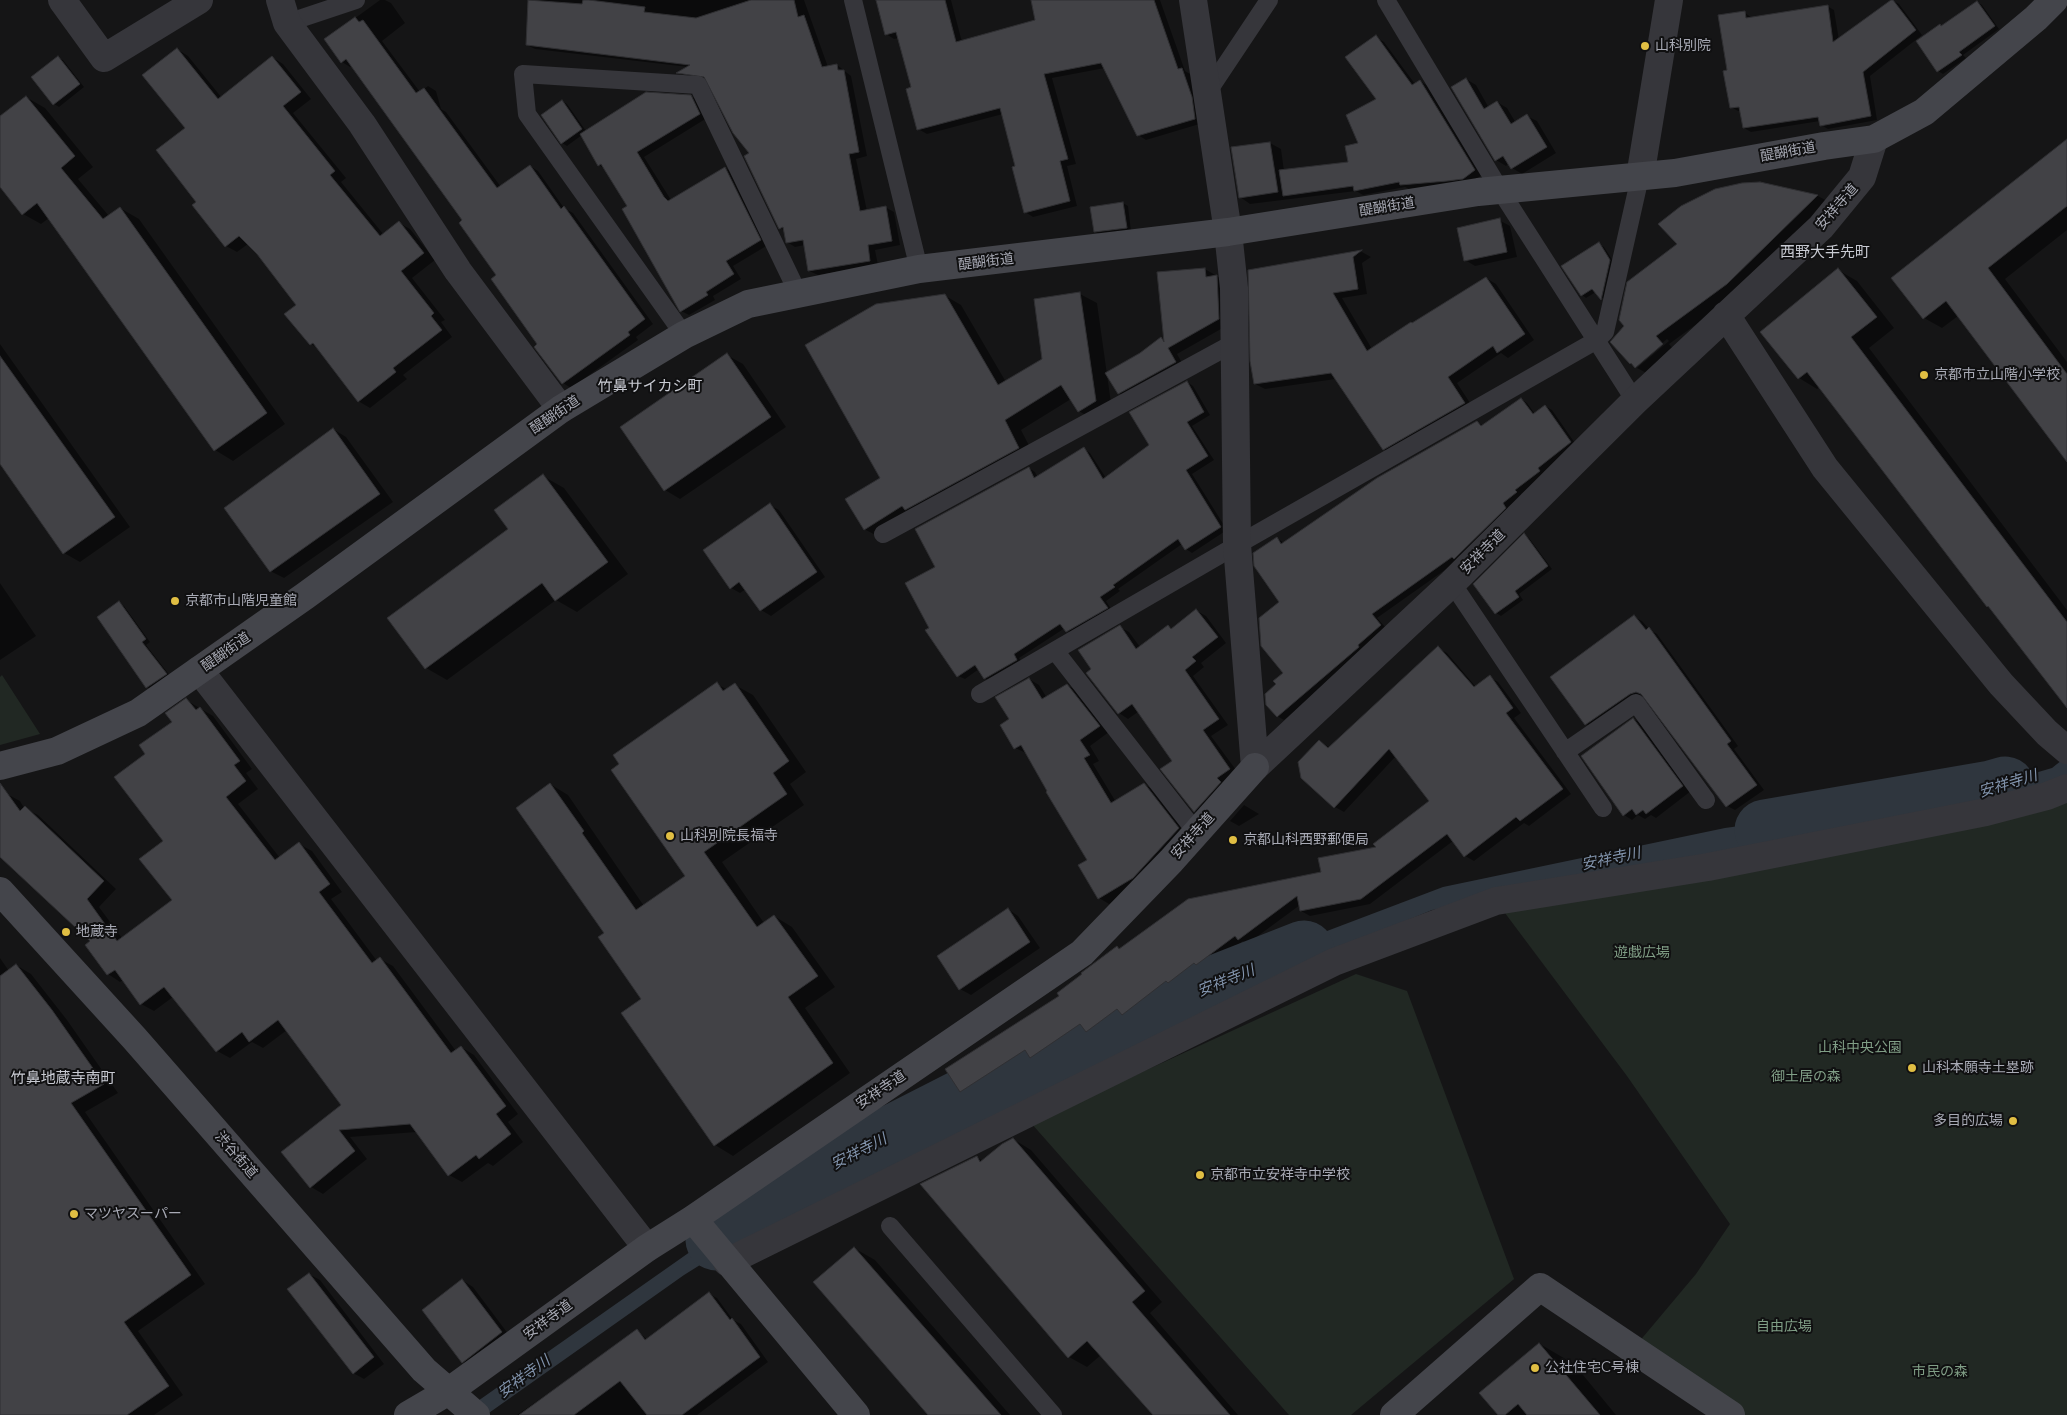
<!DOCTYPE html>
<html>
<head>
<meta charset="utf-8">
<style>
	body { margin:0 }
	canvas { display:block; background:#151516 }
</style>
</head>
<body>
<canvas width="2067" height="1415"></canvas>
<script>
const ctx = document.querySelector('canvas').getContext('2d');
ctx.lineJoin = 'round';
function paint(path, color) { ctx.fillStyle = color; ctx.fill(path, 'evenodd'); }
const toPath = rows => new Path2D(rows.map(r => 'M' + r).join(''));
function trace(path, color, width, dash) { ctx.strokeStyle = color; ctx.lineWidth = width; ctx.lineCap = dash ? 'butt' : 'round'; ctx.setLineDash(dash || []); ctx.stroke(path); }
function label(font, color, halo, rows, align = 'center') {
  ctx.font = font + ' Montserrat,"Noto Sans JP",sans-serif'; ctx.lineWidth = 4; ctx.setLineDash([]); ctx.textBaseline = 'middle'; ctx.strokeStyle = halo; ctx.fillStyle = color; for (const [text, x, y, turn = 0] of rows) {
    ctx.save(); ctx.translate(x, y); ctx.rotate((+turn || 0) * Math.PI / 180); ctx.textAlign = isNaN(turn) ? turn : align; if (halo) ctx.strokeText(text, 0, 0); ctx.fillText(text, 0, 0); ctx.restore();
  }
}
paint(toPath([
	[2,675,40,734,0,745,0,677],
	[2067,784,2067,1415,1731,1415,1633,1349,1696,1274,1730,1224,1627,1076,1496,901],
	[1356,974,1407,991,1514,1279,1351,1415,1289,1415,1031,1123]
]), '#212823');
paint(toPath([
	[2067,756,2067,774,2065,776,1965,812,1432,910,1202,1006,812,1195,684,1275,486,1415,458,1415,761,1202,964,1106,1036,1076,1327,931,1443,887,1725,828,1791,819,1877,814,1977,790,2052,768]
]), '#2f363e');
paint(toPath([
	[380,0,385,0,391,3,405,23,382,41,420,92,428,86,436,91,441,109,446,112,501,187,530,166,538,171,564,208,573,213,653,324,636,337,638,340,571,388,563,383,464,220,352,65,350,67,342,62,325,40],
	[529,0,804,0,828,67,837,65,851,76,867,156,856,159,867,211,885,207,894,212,900,245,875,250,878,265,818,275,809,271,805,245,795,247,787,242,785,231,780,228,751,153,707,78,686,77,679,73,688,67,535,49,527,45],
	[877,0,951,0,962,42,1036,21,1031,0,1160,0,1185,71,1190,74,1200,103,1203,123,1146,140,1138,135,1105,68,1052,78,1076,164,1067,166,1077,206,1033,217,1025,212,1017,167,1003,114,927,134,918,129,913,88,899,38,894,39,886,34],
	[1892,0,1899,4,1922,35,1870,76,1877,120,1828,129,1821,125,1820,121,1751,132,1744,128,1741,111,1738,111,1731,107,1729,71,1744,12,1752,18,1827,6,1834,10,1839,40],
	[1977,2,1982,5,1999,29,1963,55,1966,58,1943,74,1938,71,1917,42,1942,27],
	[1376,37,1384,42,1415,84,1420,81,1428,86,1483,174,1471,183,1409,189,1405,187,1363,195,1356,191,1250,204,1240,197,1270,143,1281,149,1284,171,1349,163,1360,144,1377,99],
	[177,49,188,56,222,98,272,57,283,64,311,99,293,113,346,178,341,182,384,235,399,223,410,229,435,260,412,278,445,320,441,322,452,337,403,375,407,379,370,408,358,401,319,349,311,344,298,305,257,253,248,244,237,252,226,246,198,202],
	[58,58,63,60,84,87,59,107,54,104],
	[1466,79,1476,85,1489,108,1497,102,1507,108,1516,123,1527,116,1537,121,1556,153,1522,174,1512,168,1509,163,1506,166,1496,160],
	[691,96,699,101,707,118,644,157,671,200,725,168,733,172,768,245,733,266,741,279,713,296,715,300,689,315,681,311,628,207,605,169,599,165,582,135,567,146,562,143,562,101,567,104,586,131],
	[26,97,45,108,93,167,78,179,109,216,120,208,139,219,285,424,233,461,215,450,49,218,41,224,23,214,0,185,0,141],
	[2067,139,2067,230,2005,279,2067,362,2067,460,1958,316,1942,328,1924,318,1893,278],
	[1760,183,1818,196,1831,203,1741,292,1669,344,1676,352,1650,375,1637,368,1669,341,1667,339,1637,365,1637,367,1631,363,1612,342],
	[1123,203,1128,206,1131,231,1100,234,1095,232],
	[1499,220,1510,226,1517,257,1475,266,1465,260],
	[1599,244,1604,247,1615,264,1606,301,1596,292,1586,298,1582,295],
	[1362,252,1371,257,1362,263,1367,294,1342,298,1372,349,1486,278,1496,284,1534,340,1508,358,1501,353,1457,383,1474,409,1393,455,1384,449,1336,379,1265,389,1255,384,1249,271],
	[1205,269,1227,282,1228,325,1177,354,1185,368,1129,399,1119,393,1141,354,1162,339,1165,341],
	[1838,270,1857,281,1894,328,1869,348,2067,610,2067,706,1992,609,1988,606,1820,387,1817,389,1799,378,1762,332],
	[1080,294,1097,303,1112,410,1095,421,1079,411,1071,399,1021,430,1035,457,881,538,864,529,944,295,961,305,1006,382,1043,360],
	[0,344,130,527,80,562,64,553,0,462],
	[727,355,743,364,786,427,680,499,665,490],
	[1187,382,1193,386,1210,415,1192,426,1214,460,1192,474,1227,530,1192,553,1186,549,1182,544,1118,589,1120,591,1106,601,1113,612,1073,635,1065,628,1019,658,1023,664,991,682,985,678,979,669,965,679,958,676,930,628,937,567,1029,468,1035,472,1038,478,1084,449,1090,453,1106,478,1151,446],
	[1521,399,1527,403,1535,414,1545,406,1552,410,1577,446,1544,472,1546,475,1521,494,1523,496,1508,507,1511,512,1459,560,1377,618,1387,629,1365,651,1284,720,1277,716,1277,684,1285,673,1277,538,1284,543,1477,422,1484,426],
	[333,429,346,437,393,502,284,578,270,571],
	[543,476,564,488,628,574,577,612,556,600,447,680,426,668,389,618,509,529],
	[770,505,779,510,825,577,771,616,761,610,746,589,740,593,731,588],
	[1524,535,1529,538,1552,569,1519,594,1523,600,1501,616,1496,613],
	[0,583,36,636,0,660],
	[119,603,124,606,150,642,146,645,171,677,152,690,147,687],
	[1197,611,1206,616,1226,643,1201,663,1204,667,1193,676,1228,725,1211,736,1239,774,1204,816,1195,811,1173,761,1138,712,1128,719,1119,713,1093,670,1120,627,1129,632,1140,647,1168,626,1173,629],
	[1634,617,1642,621,1649,629,1657,634,1738,746,1734,749,1764,790,1735,810,1727,806,1645,696,1639,698,1594,729,1586,724],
	[1438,648,1447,653,1476,687,1490,677,1498,682,1521,713,1514,718,1571,794,1529,826,1524,823,1474,861,1465,856,1453,841,1370,904,1310,916,1301,911,1300,905,1247,944,1243,941,1205,969,1203,968,1177,987,1175,986,1132,1019,1125,1015,1096,1036,1087,1031,1040,1062,1031,1057,970,1096,961,1091,1060,996,1120,950,1322,873,1379,847,1431,801,1396,756,1344,812,1335,807,1302,777,1320,741,1330,748],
	[1029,679,1039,685,1047,698,1067,685,1077,691,1109,732,1090,746,1099,761,1093,764,1116,802,1144,785,1155,790,1189,834,1143,883,1109,904,1099,898,1089,860,1026,753,1015,748,1011,719],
	[717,684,728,690,735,685,753,695,806,772,790,784,804,805,722,862,764,923,774,916,792,927,835,987,805,1008,850,1073,733,1156,715,1145,643,999,605,933,550,784,568,795,644,906,686,877],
	[186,700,213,716,252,769,246,773,258,789,238,804,280,858,299,844,312,851,342,892,331,899,377,961,380,959,393,966,456,1051,461,1047,474,1055,518,1114,508,1122,523,1142,493,1166,488,1163,462,1182,449,1175,417,1132,350,1137,367,1159,323,1194,311,1187,343,1105,287,1030,263,1048,252,1042,230,1058,217,1051,173,997,154,1011,141,1004,123,980,120,982,108,974,92,941,0,856,0,799,7,794,20,801,24,808,38,815,116,889,99,907,122,938,173,901,165,841,147,755,173,722],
	[1634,719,1642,724,1691,791,1656,818,1651,815,1645,819,1638,815,1632,820,1624,815],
	[1244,805,1259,814,1239,826,1230,821],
	[1008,909,1018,916,1040,948,971,995,960,989],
	[0,958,9,971,16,965,31,974,67,1020,118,1093,85,1112,205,1284,138,1331,183,1395,154,1415,0,1415],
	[1013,1139,1031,1150,1162,1302,1150,1313,1238,1415,1155,1415,1101,1355,1087,1367,1069,1357,977,1157,983,1161],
	[854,1248,875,1260,1010,1415,930,1415],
	[309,1274,320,1280,384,1364,364,1379,353,1373],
	[462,1280,473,1287,512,1339,473,1368,463,1362],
	[709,1294,717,1298,733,1320,741,1324,768,1362,697,1415,517,1415,637,1331,648,1340],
	[1540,1344,1574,1364,1616,1415,1499,1415]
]), '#0007');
trace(toPath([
	[1765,830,1991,791,2005,787],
	[716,1240,789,1188,1090,1035,1304,951]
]), '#2f363e', 61);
const building = toPath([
	[528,0,582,4,583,0,589,0,645,7,644,12,696,18,751,0,794,0,798,17,804,15,822,67,837,64,838,70,844,70,859,152,849,154,860,211,886,206,892,241,868,245,870,261,808,271,803,240,786,243,783,227,779,229,744,156,749,153,733,133,704,77,676,73,690,65,526,45,528,0],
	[876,0,945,0,956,42,1035,20,1031,0,1154,0,1178,69,1182,68,1192,97,1195,119,1137,136,1101,63,1044,74,1068,159,1060,161,1070,201,1024,213,1012,167,1015,166,1000,108,917,130,906,89,911,87,896,32,885,35,876,0],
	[1891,0,1893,0,1916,30,1863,72,1871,116,1820,126,1818,117,1743,128,1739,107,1730,108,1723,71,1727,70,1718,15,1745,11,1746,18,1828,5,1833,42,1891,0],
	[1977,1,1995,26,1959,52,1962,55,1937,72,1916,41,1940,24,1941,26,1977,1],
	[355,17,359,22,363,20,416,93,424,88,497,188,530,165,561,209,564,206,645,319,628,332,630,335,562,384,534,347,537,344,491,279,496,275,459,223,462,220,346,59,341,63,324,39,355,17],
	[1376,35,1412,85,1420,80,1475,170,1463,179,1447,181,1400,185,1399,182,1354,191,1353,186,1283,196,1279,170,1348,162,1345,146,1358,143,1346,115,1376,99,1345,57,1376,35],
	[177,48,218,99,272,56,301,92,283,106,335,171,330,175,380,236,399,221,424,253,401,271,434,313,431,316,442,330,393,368,396,372,358,402,313,343,310,345,284,314,296,305,257,254,239,236,225,247,192,205,196,202,156,150,185,128,142,75,177,48],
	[58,56,80,84,53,105,31,77,58,56],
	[1466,78,1484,109,1497,101,1511,124,1527,114,1547,147,1511,169,1503,156,1495,161,1451,87,1466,78],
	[646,92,691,95,700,114,637,152,664,197,668,201,725,167,761,240,726,261,734,274,706,292,708,295,680,312,622,209,627,206,601,164,598,166,580,134,646,92],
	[26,96,75,156,61,168,103,219,120,207,267,413,214,451,37,203,22,215,0,187,0,116,26,96],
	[562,100,582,129,561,144,541,115,562,100],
	[2067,139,2067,206,1988,268,2067,374,2067,462,1946,301,1923,319,1891,278,2067,139],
	[1270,142,1278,192,1239,198,1231,147,1270,142],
	[1760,182,1818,195,1727,284,1656,336,1663,344,1635,368,1631,363,1630,364,1610,342,1624,326,1619,320,1627,282,1677,244,1658,224,1681,206,1715,189,1742,183,1760,182],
	[1123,202,1127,228,1094,232,1090,207,1123,202],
	[1500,218,1507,252,1464,261,1457,228,1500,218],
	[1599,242,1610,260,1601,300,1592,289,1581,296,1561,266,1599,242],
	[1362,250,1353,257,1358,289,1333,293,1367,351,1411,322,1412,323,1486,277,1525,334,1497,353,1493,346,1448,377,1465,403,1383,450,1331,373,1254,384,1250,361,1248,270,1362,250],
	[1205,268,1206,277,1217,275,1219,319,1168,348,1176,362,1118,394,1105,373,1140,353,1161,337,1164,342,1157,272,1205,268],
	[1838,268,1877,317,1851,337,2067,622,2067,708,1988,606,1987,607,1807,372,1798,379,1760,332,1838,268],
	[1080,292,1096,401,1078,412,1061,385,1005,420,1019,448,905,510,902,506,864,530,845,499,880,478,805,345,876,304,945,294,998,385,1042,359,1034,299,1080,292],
	[727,353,771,417,664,491,620,427,727,353],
	[0,356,115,517,63,554,0,464,0,356],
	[1187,381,1204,412,1187,422,1208,456,1186,470,1221,527,1185,550,1178,539,1113,585,1115,587,1100,597,1108,608,1066,632,1060,624,1014,654,1017,660,984,679,975,665,957,677,925,630,929,628,905,583,935,567,915,529,1029,467,1034,478,1084,447,1103,479,1149,445,1129,412,1187,381],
	[1521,398,1533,414,1545,405,1571,442,1538,468,1540,471,1515,490,1517,492,1503,503,1506,508,1454,559,1452,557,1372,614,1381,625,1358,645,1359,647,1277,717,1266,705,1265,694,1276,684,1273,681,1283,673,1261,646,1259,618,1279,602,1254,566,1253,553,1277,537,1281,544,1377,478,1477,421,1481,426,1521,398],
	[333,428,380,494,270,572,224,508,333,428],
	[543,474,608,562,555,601,542,583,425,669,387,618,508,529,494,510,543,474],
	[770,503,817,572,760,611,739,582,730,589,703,550,770,503],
	[1524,533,1548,566,1515,591,1519,597,1495,614,1473,584,1524,533],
	[119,601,146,639,142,642,167,674,146,688,97,617,119,601],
	[1196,609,1218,637,1192,657,1196,661,1185,670,1219,719,1203,730,1230,769,1217,778,1221,782,1194,812,1160,769,1172,761,1132,704,1118,714,1086,673,1091,669,1078,650,1120,625,1136,649,1168,625,1171,629,1196,609],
	[1634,615,1646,630,1649,627,1731,741,1727,744,1757,785,1726,807,1641,694,1636,692,1630,694,1585,725,1550,677,1634,615],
	[1438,646,1474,687,1490,675,1513,708,1506,713,1563,789,1520,821,1516,817,1464,857,1447,834,1361,899,1300,911,1297,896,1238,940,1235,936,1196,965,1194,963,1168,983,1166,981,1122,1015,1117,1009,1086,1032,1080,1024,1030,1058,1025,1050,960,1092,945,1069,1059,996,1057,993,1082,974,1081,973,1117,946,1119,949,1188,899,1321,872,1318,858,1376,847,1373,844,1429,801,1389,749,1334,808,1301,778,1298,762,1319,740,1328,748,1438,646],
	[1029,678,1042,699,1067,684,1100,726,1080,740,1090,755,1084,758,1111,803,1144,783,1179,828,1133,878,1098,899,1078,865,1087,860,1046,792,1047,791,1021,745,1014,749,1000,725,1009,719,995,697,1029,678],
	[717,682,723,691,735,683,789,761,773,773,787,794,704,852,757,927,774,915,818,976,788,997,833,1063,714,1146,621,1013,641,999,598,937,604,933,516,808,550,783,584,831,582,833,636,910,685,876,611,770,619,764,613,755,717,682],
	[186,698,196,710,200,707,240,761,234,765,246,781,226,797,275,860,299,842,330,884,319,892,372,963,380,957,451,1053,461,1046,506,1106,496,1114,511,1134,479,1159,476,1155,448,1176,410,1124,339,1130,355,1151,310,1188,281,1152,341,1105,278,1020,249,1042,242,1032,216,1052,164,987,140,1005,115,970,107,975,85,945,90,941,0,857,0,783,20,811,25,806,104,881,87,899,117,941,172,900,139,859,163,841,114,777,145,754,139,745,172,722,165,713,186,698],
	[1633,718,1683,786,1646,814,1643,810,1636,815,1632,809,1623,816,1581,756,1633,718],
	[1008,908,1030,942,959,990,937,956,1008,908],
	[16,964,52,1010,104,1084,71,1103,191,1275,124,1322,169,1386,127,1415,0,1415,0,976,16,964],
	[1013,1138,1145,1291,1132,1302,1230,1415,1153,1415,1087,1341,1068,1358,920,1184,977,1156,980,1162,1002,1144,1013,1138],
	[854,1247,1001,1415,928,1415,813,1282,854,1247],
	[309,1273,374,1357,353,1374,287,1289,309,1273],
	[462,1279,502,1332,462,1363,422,1310,462,1279],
	[709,1292,730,1320,732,1318,760,1357,682,1415,647,1415,620,1381,574,1415,519,1415,637,1329,645,1340,709,1292],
	[1539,1343,1600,1415,1527,1415,1518,1404,1505,1415,1498,1415,1479,1393,1539,1343]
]);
paint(building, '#424246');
trace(building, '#2f2f32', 1);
trace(toPath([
	[853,0,919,269],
	[1386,0,1500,190,1635,401],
	[287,23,356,0],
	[1207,93,1269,0],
	[684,335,527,114,523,74,698,85,798,293],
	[883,534,1234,343],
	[1452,583,1603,808],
	[1056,652,1196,832],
	[980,694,1237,545,1597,340,1605,332,1640,177],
	[1565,752,1636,703,1706,800],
	[890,1226,1053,1415]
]), '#36363b', 18);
trace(toPath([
	[62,0,104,58,199,0],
	[280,0,287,23,362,124,458,271,561,409],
	[1193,0,1228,232,1234,288,1237,545,1255,767],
	[1640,177,1669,0],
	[1726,315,1825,468,2001,684,2047,733,2067,750],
	[199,670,647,1248],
	[1255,767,1452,583,1635,401,1821,227,1862,177,1874,139],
	[727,1262,1334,962,1496,901,1708,867,1986,812,2047,796,2067,788]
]), '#36363b', 28);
trace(toPath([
	[0,766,57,751,138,713,305,596,561,409,684,335,748,304,919,269,1228,232,1478,192,1675,173,1824,146,1874,139,1924,112,2036,18,2054,0],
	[0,891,135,1039,424,1370,476,1415],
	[693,1219,856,1415],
	[408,1415,449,1391,647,1248,693,1219,1082,953,1171,861,1255,767],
	[1394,1415,1540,1287,1731,1415]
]), '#44454b', 28);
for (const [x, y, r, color] of [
	[1645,46,5,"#e0be43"],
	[1924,375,5,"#e0be43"],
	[175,601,5,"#e0be43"],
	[670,836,5,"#e0be43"],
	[1233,840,5,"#e0be43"],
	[66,932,5,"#e0be43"],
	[1912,1068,5,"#e0be43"],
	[2013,1121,5,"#e0be43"],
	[1200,1175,5,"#e0be43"],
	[74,1214,5,"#e0be43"],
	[1535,1368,5,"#e0be43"]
]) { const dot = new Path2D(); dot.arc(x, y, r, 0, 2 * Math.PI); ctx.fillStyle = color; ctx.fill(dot); trace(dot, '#101011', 2); }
label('14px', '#a8aab5', '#101011', [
	["山科別院",1655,46],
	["京都市立山階小学校",1934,375],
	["京都市山階児童館",185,601],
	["山科別院長福寺",680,836],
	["京都山科西野郵便局",1243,840],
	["地蔵寺",76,932],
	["山科本願寺土塁跡",1922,1068],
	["多目的広場",2003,1121,"right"],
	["京都市立安祥寺中学校",1210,1175],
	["マツヤスーパー",84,1214],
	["公社住宅C号棟",1545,1368]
], 'left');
label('14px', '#a8aab5', '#101011', [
	["醍醐街道",1788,152,-10],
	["醍醐街道",1387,207,-9],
	["安祥寺道",1837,207,-49],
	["醍醐街道",986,262,-7],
	["醍醐街道",555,415,-34],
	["安祥寺道",1483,552,-45],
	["醍醐街道",226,652,-35],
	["安祥寺道",1193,836,-48],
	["安祥寺道",881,1090,-34],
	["渋谷街道",236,1155,49],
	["安祥寺道",548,1320,-36]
]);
label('14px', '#809e86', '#101011', [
	["遊戯広場",1642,953],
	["山科中央公園",1860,1048],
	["御土居の森",1806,1077],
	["自由広場",1784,1327],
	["市民の森",1940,1372]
]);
label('15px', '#c8cad2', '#101011', [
	["西野大手先町",1825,253],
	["竹鼻サイカシ町",650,387],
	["竹鼻地蔵寺南町",63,1079]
]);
label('italic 15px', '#8294ad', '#101011', [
	["安祥寺川",2008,784,-17],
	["安祥寺川",1611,859,-12],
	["安祥寺川",1226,981,-22],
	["安祥寺川",859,1152,-27],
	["安祥寺川",524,1377,-36]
]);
</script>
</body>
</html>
